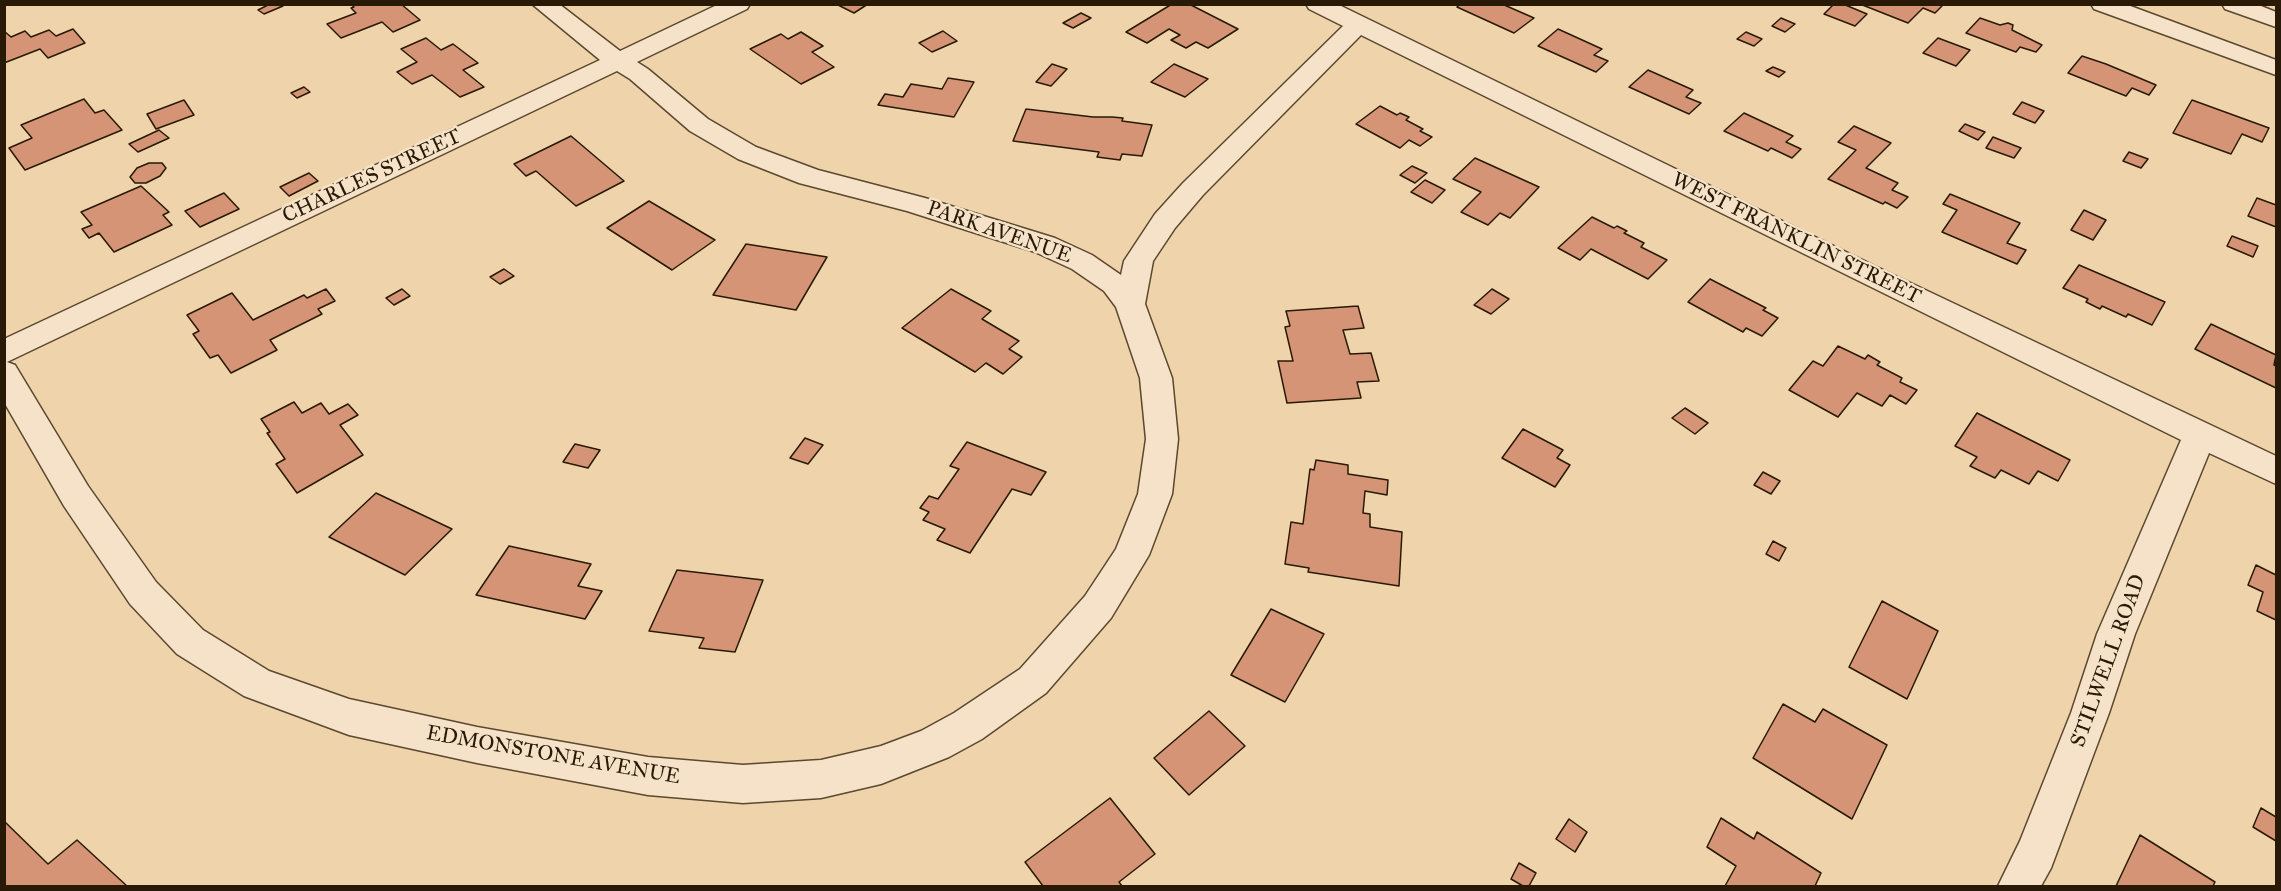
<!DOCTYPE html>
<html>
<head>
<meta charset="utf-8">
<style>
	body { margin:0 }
	#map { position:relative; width:2281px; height:891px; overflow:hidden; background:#efd3aa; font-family:"IM FELL Great Primer",serif }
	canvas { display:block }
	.frame { position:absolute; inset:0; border:6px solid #281a06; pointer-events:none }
</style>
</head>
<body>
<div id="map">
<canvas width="2281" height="891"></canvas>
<div class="frame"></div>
</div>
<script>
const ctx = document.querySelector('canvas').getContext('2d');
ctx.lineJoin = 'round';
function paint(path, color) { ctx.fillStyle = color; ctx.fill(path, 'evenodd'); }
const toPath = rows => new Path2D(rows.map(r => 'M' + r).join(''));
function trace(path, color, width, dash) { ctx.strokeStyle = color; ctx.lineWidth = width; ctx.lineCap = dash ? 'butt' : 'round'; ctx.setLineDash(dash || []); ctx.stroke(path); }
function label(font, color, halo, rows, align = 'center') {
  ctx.font = font + ' "IM FELL Great Primer",serif'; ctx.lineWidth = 5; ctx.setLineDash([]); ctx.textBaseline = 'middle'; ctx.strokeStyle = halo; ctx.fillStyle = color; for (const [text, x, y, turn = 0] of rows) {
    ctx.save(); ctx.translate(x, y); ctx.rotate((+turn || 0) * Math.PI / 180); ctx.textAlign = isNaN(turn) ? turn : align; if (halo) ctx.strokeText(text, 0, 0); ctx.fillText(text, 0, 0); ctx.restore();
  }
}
const building = toPath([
	[270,4,283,6,264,14,258,10,270,4],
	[351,4,401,4,420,20,393,32,382,22,341,38,327,24,356,13,351,8,354,7,351,4],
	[836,4,868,4,854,13,836,4],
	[1172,4,1189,4,1238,29,1208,48,1196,42,1186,48,1171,40,1180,35,1169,29,1147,43,1126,32,1172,4],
	[1460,4,1502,4,1534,18,1514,33,1457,7,1460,4],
	[1834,4,1843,4,1867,14,1855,26,1824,14,1834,4],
	[1860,4,1938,4,1942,6,1935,13,1923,8,1908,23,1860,4],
	[1081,13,1091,18,1073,28,1063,23,1081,13],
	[1781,18,1795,24,1785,32,1772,26,1781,18],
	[1980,18,2000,25,2008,23,2013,25,2012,30,2042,45,2036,52,2020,47,2016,52,1966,33,1980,18],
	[73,29,85,43,48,58,40,49,4,63,4,31,11,37,25,31,31,37,49,30,56,36,73,29],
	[1558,29,1602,49,1594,55,1608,61,1596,72,1538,46,1558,29],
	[943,31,957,41,932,52,919,43,943,31],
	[801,32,823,46,812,52,834,67,801,84,750,49,781,34,788,39,801,32],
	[1746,32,1762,39,1754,46,1737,39,1746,32],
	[426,38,441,50,453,44,478,63,463,70,484,87,460,97,432,75,412,84,397,72,417,62,401,49,426,38],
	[1938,38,1970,50,1956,66,1923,53,1938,38],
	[2082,56,2106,64,2156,85,2149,95,2132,88,2126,96,2068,73,2082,56],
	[1052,64,1067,69,1051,86,1036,82,1052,64],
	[1174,64,1208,79,1185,97,1151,82,1174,64],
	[1773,67,1785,72,1779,77,1766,71,1773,67],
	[1648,70,1693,90,1686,97,1701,103,1689,114,1629,87,1648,70],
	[948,78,974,82,954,117,878,105,885,94,903,97,911,84,942,89,948,78],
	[304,87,310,92,297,98,291,93,304,87],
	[84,99,95,113,104,110,122,130,25,170,9,148,32,138,21,125,84,99],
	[184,100,194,115,156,129,147,114,184,100],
	[2192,100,2269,128,2262,142,2242,134,2231,154,2173,133,2192,100],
	[2022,102,2044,111,2035,123,2013,114,2022,102],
	[1380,106,1397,115,1400,113,1409,117,1406,120,1423,129,1420,131,1432,137,1420,146,1409,140,1400,148,1356,124,1380,106],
	[1026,109,1093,117,1112,117,1123,118,1122,121,1152,125,1142,156,1122,154,1120,160,1097,157,1099,152,1013,141,1026,109],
	[1744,113,1793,136,1786,142,1801,149,1792,158,1771,148,1768,151,1724,131,1744,113],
	[1965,124,1985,132,1978,140,1959,131,1965,124],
	[1854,126,1891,143,1866,168,1898,183,1892,190,1908,197,1897,208,1885,202,1883,204,1828,179,1856,150,1838,142,1854,126],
	[159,130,169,138,138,152,129,144,159,130],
	[571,136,624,181,576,206,536,171,526,176,514,164,571,136],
	[1993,137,2021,148,2014,158,1986,148,1993,137],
	[2129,152,2148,159,2141,168,2123,161,2129,152],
	[1475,158,1539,187,1510,218,1500,213,1488,225,1461,212,1481,192,1453,179,1475,158],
	[149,163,162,163,166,168,160,176,146,183,135,183,130,177,137,168,149,163],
	[1412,166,1427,173,1415,183,1400,175,1412,166],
	[309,173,318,181,289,196,280,187,309,173],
	[1425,180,1445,190,1432,203,1411,192,1425,180],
	[141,186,169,212,163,215,172,225,114,252,99,233,89,238,82,229,92,225,81,212,141,186],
	[224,193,239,209,200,227,185,211,224,193],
	[1950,194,2020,223,2007,243,2026,250,2017,264,1942,232,1957,210,1943,204,1950,194],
	[2257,198,2276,205,2276,227,2248,216,2257,198],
	[649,201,715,240,672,270,607,228,649,201],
	[2084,210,2106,220,2093,240,2071,230,2084,210],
	[1592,217,1614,228,1617,226,1627,231,1624,233,1644,243,1641,247,1667,260,1648,279,1591,249,1580,260,1558,248,1592,217],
	[2232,236,2258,246,2253,257,2227,246,2232,236],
	[746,244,827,257,796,310,713,295,746,244],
	[2079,265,2165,302,2152,325,2128,314,2126,317,2102,306,2100,309,2086,302,2088,299,2063,288,2079,265],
	[504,269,514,276,500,284,490,277,504,269],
	[1710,279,1766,308,1763,310,1778,318,1762,336,1746,328,1743,332,1688,302,1710,279],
	[326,289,335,301,318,309,322,314,270,340,277,350,231,373,218,355,210,358,193,334,199,331,187,315,232,293,253,320,304,295,307,298,326,289],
	[402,289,410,296,394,305,386,298,402,289],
	[951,289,991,311,982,319,1019,341,1009,349,1022,357,1003,374,986,363,975,372,902,328,951,289],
	[1492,289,1509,299,1491,314,1474,305,1492,289],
	[1358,306,1364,328,1343,330,1350,354,1371,353,1379,381,1357,382,1361,398,1287,403,1278,361,1293,361,1285,327,1290,326,1286,311,1358,306],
	[2211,324,2276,355,2274,365,2276,366,2276,388,2195,349,2211,324],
	[1838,346,1865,359,1868,355,1880,362,1877,365,1902,378,1900,382,1917,390,1906,404,1890,395,1882,406,1857,393,1838,417,1789,390,1813,361,1823,366,1838,346],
	[294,402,302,413,321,403,329,414,348,404,358,415,340,425,363,455,297,493,276,464,285,459,267,433,270,432,261,419,294,402],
	[1685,408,1708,423,1695,434,1672,418,1685,408],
	[1977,413,2070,460,2058,481,2038,471,2029,484,2001,470,1995,478,1970,466,1977,457,1955,446,1977,413],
	[1523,429,1563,450,1557,458,1570,465,1555,487,1502,458,1523,429],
	[805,438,823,445,808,464,790,458,805,438],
	[967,442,1046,472,1031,495,1012,489,970,553,937,540,945,529,923,520,929,512,920,508,929,496,938,499,959,469,950,466,967,442],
	[575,444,600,450,588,468,563,462,575,444],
	[1316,460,1348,465,1348,474,1388,480,1387,495,1365,491,1363,513,1370,514,1370,527,1402,532,1399,586,1308,572,1309,568,1285,564,1291,522,1303,524,1310,469,1314,470,1316,460],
	[1763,472,1780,481,1771,494,1754,485,1763,472],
	[376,493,452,529,405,575,329,537,376,493],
	[1773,541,1786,548,1779,561,1766,554,1773,541],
	[509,546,591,564,578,586,602,591,585,619,476,595,509,546],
	[2256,565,2276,575,2276,620,2257,611,2263,592,2248,585,2256,565],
	[677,570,763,580,735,652,699,648,704,638,649,631,677,570],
	[1882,601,1938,631,1907,699,1849,667,1882,601],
	[1271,609,1324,634,1285,702,1231,675,1271,609],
	[1783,704,1815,722,1823,709,1887,745,1852,819,1753,758,1783,704],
	[1209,711,1245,746,1189,795,1154,758,1209,711],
	[1110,798,1155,854,1119,882,1122,886,1043,886,1025,862,1110,798],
	[2261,808,2276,817,2276,841,2253,827,2261,808],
	[1721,818,1754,839,1757,832,1821,873,1815,886,1725,886,1736,866,1707,847,1721,818],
	[1569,819,1587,832,1575,852,1556,839,1569,819],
	[4,821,48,864,77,840,127,886,4,886,4,821],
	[2140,835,2215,882,2213,886,2116,886,2140,835],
	[1519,863,1536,873,1529,886,1523,886,1511,879,1519,863]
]);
paint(building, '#d49475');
trace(building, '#281a06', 1.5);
const minor = toPath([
	[532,4,559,4,620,51,719,4,750,4,747,9,637,62,648,69,708,119,756,147,818,170,925,198,1055,238,1092,255,1121,275,1124,261,1155,214,1183,183,1343,26,1309,9,1306,4,1337,4,1881,269,2276,456,2276,484,2209,453,2135,634,2109,713,2051,868,2041,886,1998,886,2020,841,2071,713,2097,634,2181,440,1361,35,1203,195,1175,228,1153,261,1145,304,1172,378,1178,439,1172,494,1149,555,1111,618,1046,693,982,739,949,757,881,784,821,798,743,803,648,795,477,763,349,735,244,696,177,654,130,604,64,506,4,402,4,339,600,60,532,4],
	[617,71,630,79,690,131,738,159,799,183,907,211,1035,252,1072,269,1104,291,1116,307,1140,378,1146,439,1138,494,1116,549,1085,596,1020,669,954,713,921,731,881,746,821,760,743,765,648,757,477,727,349,699,269,671,203,630,156,582,88,486,15,365,7,362,617,71],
	[2091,4,2125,4,2276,60,2276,75,2094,9,2091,4],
	[2222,4,2256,4,2276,12,2276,27,2225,9,2222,4]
]);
trace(minor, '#5a482f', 3);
paint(minor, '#f5e2c8');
label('21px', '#281a06', '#f5e2c8', [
	["CHARLES STREET",372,177,-25],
	["PARK AVENUE",999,233,19],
	["WEST FRANKLIN STREET",1796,239,26],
	["STILWELL ROAD",2109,661,-70],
	["EDMONSTONE AVENUE",553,756,10]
]);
</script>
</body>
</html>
